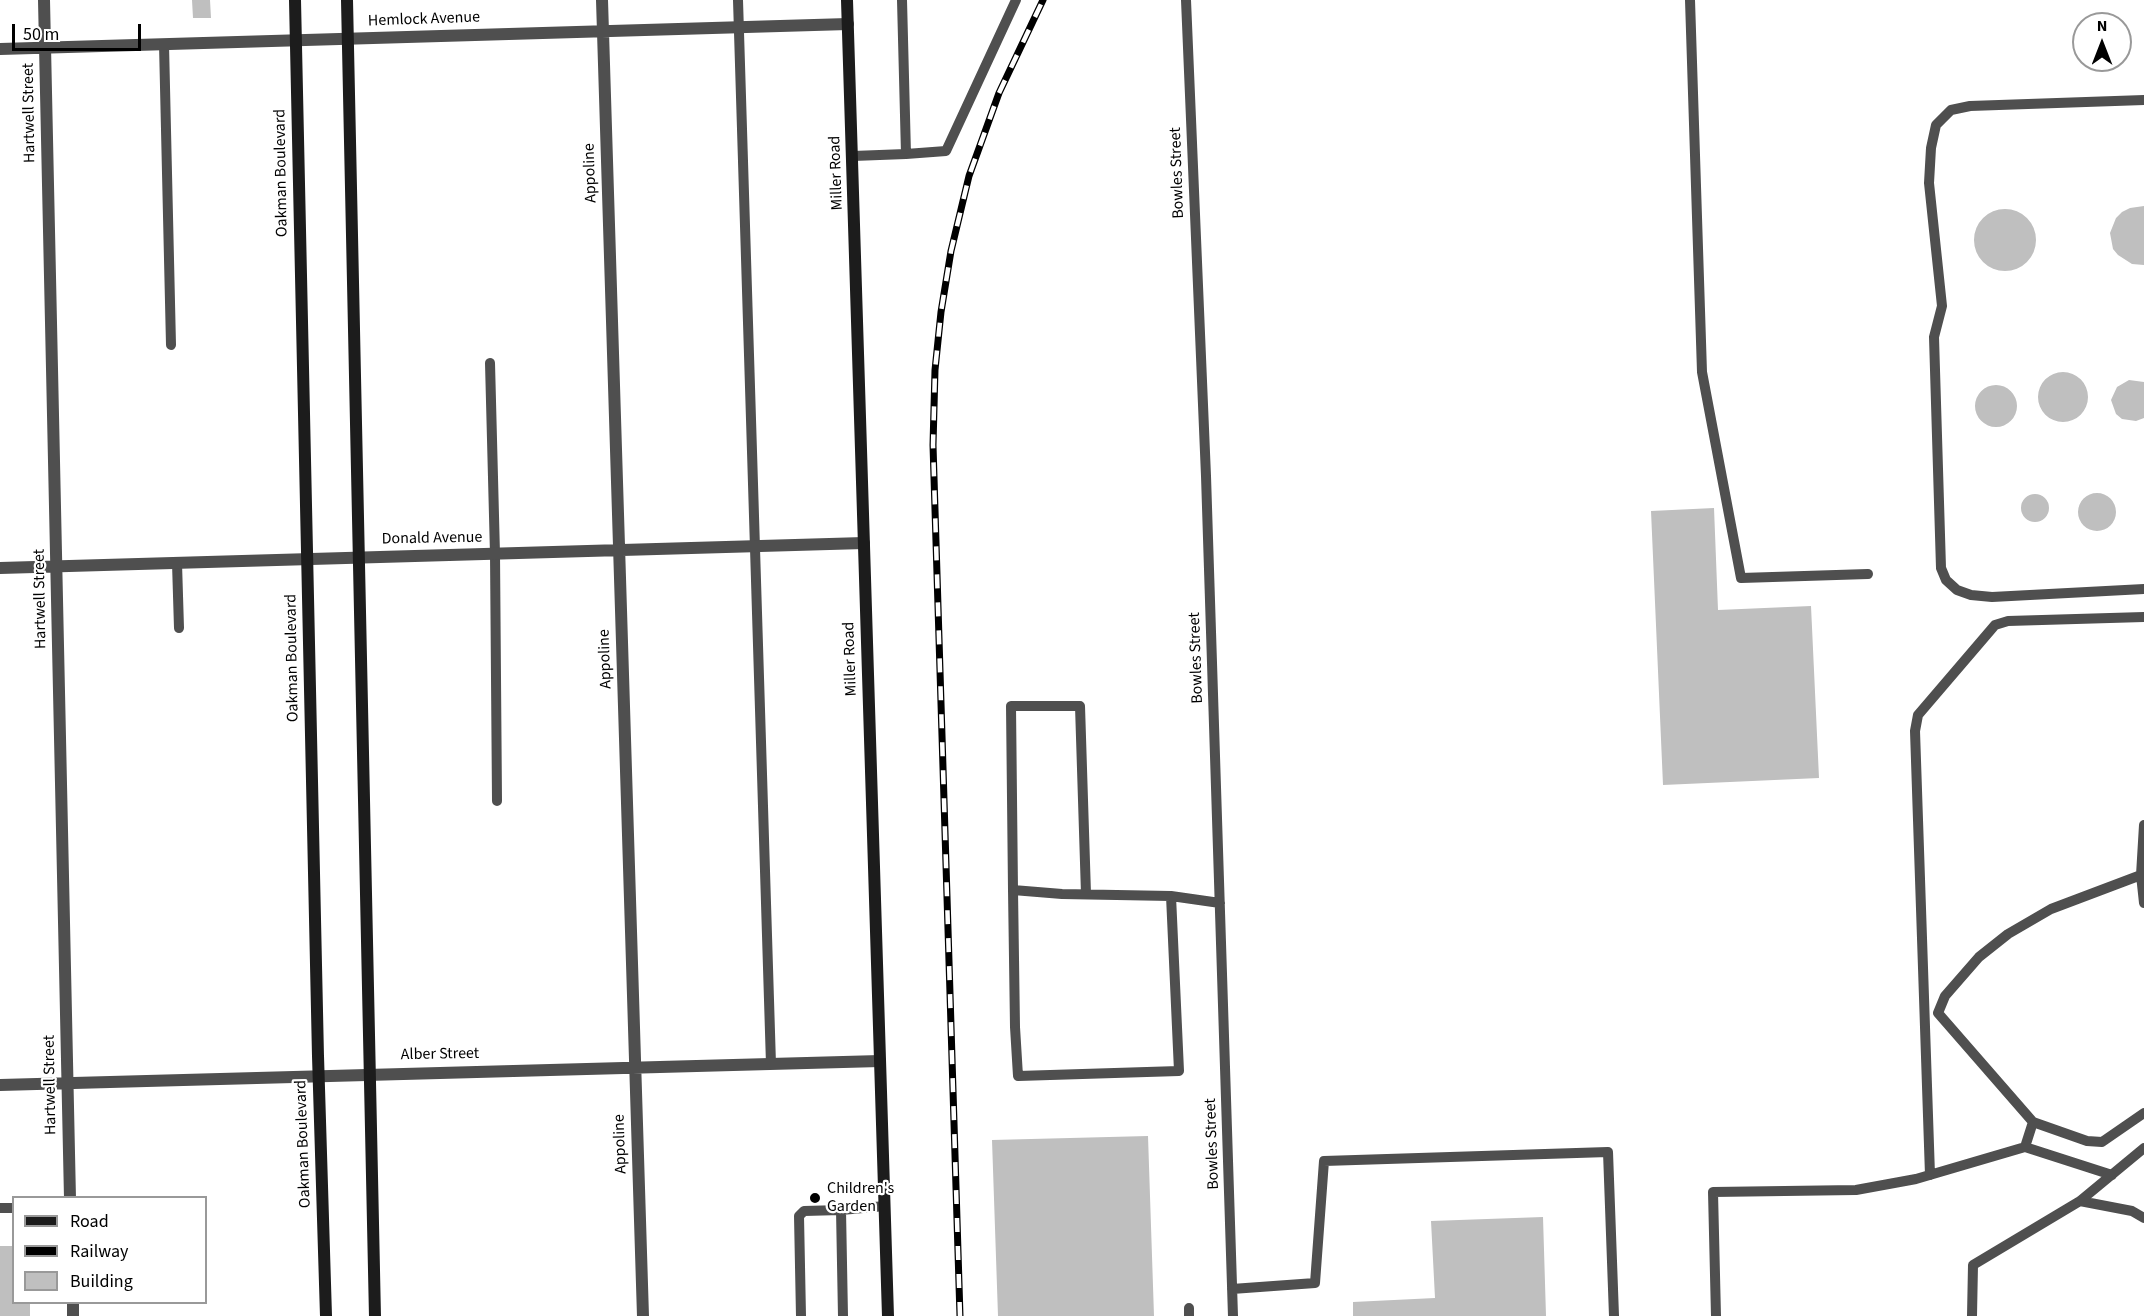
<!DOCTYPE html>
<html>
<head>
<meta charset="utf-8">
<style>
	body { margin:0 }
	#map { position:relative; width:2144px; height:1316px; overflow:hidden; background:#fff; font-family:"Source Sans 3",sans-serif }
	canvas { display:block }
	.legend { position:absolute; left:12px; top:1196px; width:195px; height:108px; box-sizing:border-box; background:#fff; border:2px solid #999; margin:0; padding:8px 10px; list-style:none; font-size:18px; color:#000 }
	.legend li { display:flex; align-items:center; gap:12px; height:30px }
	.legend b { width:30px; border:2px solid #999 }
	.north { position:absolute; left:2072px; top:12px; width:60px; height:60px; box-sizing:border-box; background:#fff; border:2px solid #999; border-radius:50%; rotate:0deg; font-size:16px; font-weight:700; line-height:24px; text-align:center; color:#000 }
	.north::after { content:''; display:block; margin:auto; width:21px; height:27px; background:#000; clip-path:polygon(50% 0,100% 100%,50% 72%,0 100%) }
	.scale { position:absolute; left:12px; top:24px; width:129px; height:27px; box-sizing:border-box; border:3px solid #000; border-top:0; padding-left:8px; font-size:18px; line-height:21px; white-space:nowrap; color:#000; -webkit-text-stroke:4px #fff; paint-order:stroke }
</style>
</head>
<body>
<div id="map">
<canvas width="2144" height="1316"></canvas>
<ul class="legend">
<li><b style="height:8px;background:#1c1c1c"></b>Road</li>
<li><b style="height:8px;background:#000"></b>Railway</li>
<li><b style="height:16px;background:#bfbfbf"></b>Building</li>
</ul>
<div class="north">N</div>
<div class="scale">50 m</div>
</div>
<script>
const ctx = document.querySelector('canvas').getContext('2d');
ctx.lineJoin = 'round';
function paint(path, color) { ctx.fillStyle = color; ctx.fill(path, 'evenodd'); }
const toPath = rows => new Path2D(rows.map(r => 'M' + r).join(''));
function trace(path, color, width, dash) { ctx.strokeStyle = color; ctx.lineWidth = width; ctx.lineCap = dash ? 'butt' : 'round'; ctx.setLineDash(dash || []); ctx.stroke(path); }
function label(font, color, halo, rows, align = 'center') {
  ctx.font = font + ' "Source Sans 3",sans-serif'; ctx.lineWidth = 4.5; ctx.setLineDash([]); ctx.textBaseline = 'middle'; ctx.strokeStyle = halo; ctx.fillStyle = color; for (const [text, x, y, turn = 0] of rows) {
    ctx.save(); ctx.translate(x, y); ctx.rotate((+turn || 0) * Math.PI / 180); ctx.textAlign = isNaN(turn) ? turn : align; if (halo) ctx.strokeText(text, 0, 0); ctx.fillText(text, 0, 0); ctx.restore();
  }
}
paint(toPath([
	[192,0,210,0,211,18,193,18],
	[2144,206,2144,265,2132,264,2118,255,2113,249,2110,233,2116,218,2122,212,2130,208],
	'1974 240a31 31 0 1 1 62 0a31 31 0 1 1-62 0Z',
	'2038 397a25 25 0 1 1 50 0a25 25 0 1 1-50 0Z',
	[2129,380,2144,382,2144,418,2136,421,2122,419,2116,414,2111,400,2117,387],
	'1975 406a21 21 0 1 1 42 0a21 21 0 1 1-42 0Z',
	'2078 512a19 19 0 1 1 38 0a19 19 0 1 1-38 0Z',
	'2021 508a14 14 0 1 1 28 0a14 14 0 1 1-28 0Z',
	[1714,508,1718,610,1811,606,1819,778,1663,785,1651,511],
	[1148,1136,1154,1316,998,1316,992,1140],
	[1543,1217,1546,1316,1353,1316,1353,1302,1435,1298,1431,1221],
	[0,1246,14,1246,14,1302,30,1302,30,1316,0,1316]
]), '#bfbfbf');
trace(toPath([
	[738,0,771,1064],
	[902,0,906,154,946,151,1016,0],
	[1186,0,1206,476,1233,1316],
	[1690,0,1702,372,1741,578,1868,574],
	[164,44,171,345],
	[2144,100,1970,106,1951,110,1936,125,1931,148,1929,183,1942,306,1934,337,1941,568,1946,580,1957,590,1971,595,1992,597,2144,589],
	[853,156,906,154],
	[490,363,495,554,497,801],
	[177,563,179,628],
	[2141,875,2144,903],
	[1013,890,1011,706,1080,706,1086,894],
	[1171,896,1179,1071,1018,1076,1015,1027,1013,890,1062,894,1171,896,1220,903],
	[2033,1122,2087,1141,2102,1142,2144,1113],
	[2025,1147,2033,1122,1938,1013,1945,996,1979,957,2008,934,2051,909,2141,875,2144,825],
	[1930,1175,1915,731,1918,715,1995,625,2008,621,2144,617],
	[2080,1201,2132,1211,2144,1218],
	[0,1208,14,1208],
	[841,1210,885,1206],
	[1232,1289,1315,1283,1324,1161,1608,1152,1614,1316],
	[1189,1308,1189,1316],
	[801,1316,799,1216,804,1211,841,1210,843,1316],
	[1716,1316,1713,1192,1856,1190,1916,1179,2025,1147,2112,1175],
	[1972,1316,1973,1265,2080,1201,2144,1148]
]), '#4f4f4f', 10);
trace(toPath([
	[44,0,70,1198],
	[602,0,643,1316],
	[0,49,848,24],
	[0,568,864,543],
	[0,1085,880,1061],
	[73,1302,73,1316]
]), '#4f4f4f', 12);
trace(toPath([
	[295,0,318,1056,326,1316],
	[347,0,375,1316],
	[847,0,888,1316]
]), '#1c1c1c', 12);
const rail = toPath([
	[960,1316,933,445,935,370,941,312,951,251,969,176,999,93,1043,0]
]);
trace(rail, '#000', 7);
trace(rail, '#fff', 4.5, [14]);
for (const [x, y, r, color] of [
	[815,1198,6,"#000"]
]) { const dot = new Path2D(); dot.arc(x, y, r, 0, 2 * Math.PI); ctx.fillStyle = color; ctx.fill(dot); trace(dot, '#fff', 2); }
label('16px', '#000', '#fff', [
	["Hemlock Avenue",424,20,-2],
	["Hartwell Street",30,113,-91],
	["Oakman Boulevard",282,173,-91],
	["Appoline",591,173,-92],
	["Miller Road",837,173,-92],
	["Bowles Street",1178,173,-92],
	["Donald Avenue",432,539,-1],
	["Hartwell Street",41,599,-91],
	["Oakman Boulevard",293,658,-91],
	["Bowles Street",1197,658,-92],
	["Appoline",606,659,-92],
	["Miller Road",851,659,-92],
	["Alber Street",440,1055,-1],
	["Hartwell Street",51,1085,-91],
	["Oakman Boulevard",304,1144,-92],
	["Appoline",621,1144,-92],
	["Bowles Street",1213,1144,-92]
]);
label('16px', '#000', '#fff', [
	["Children's",827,1189],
	["Garden",827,1207]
], 'left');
</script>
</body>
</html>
